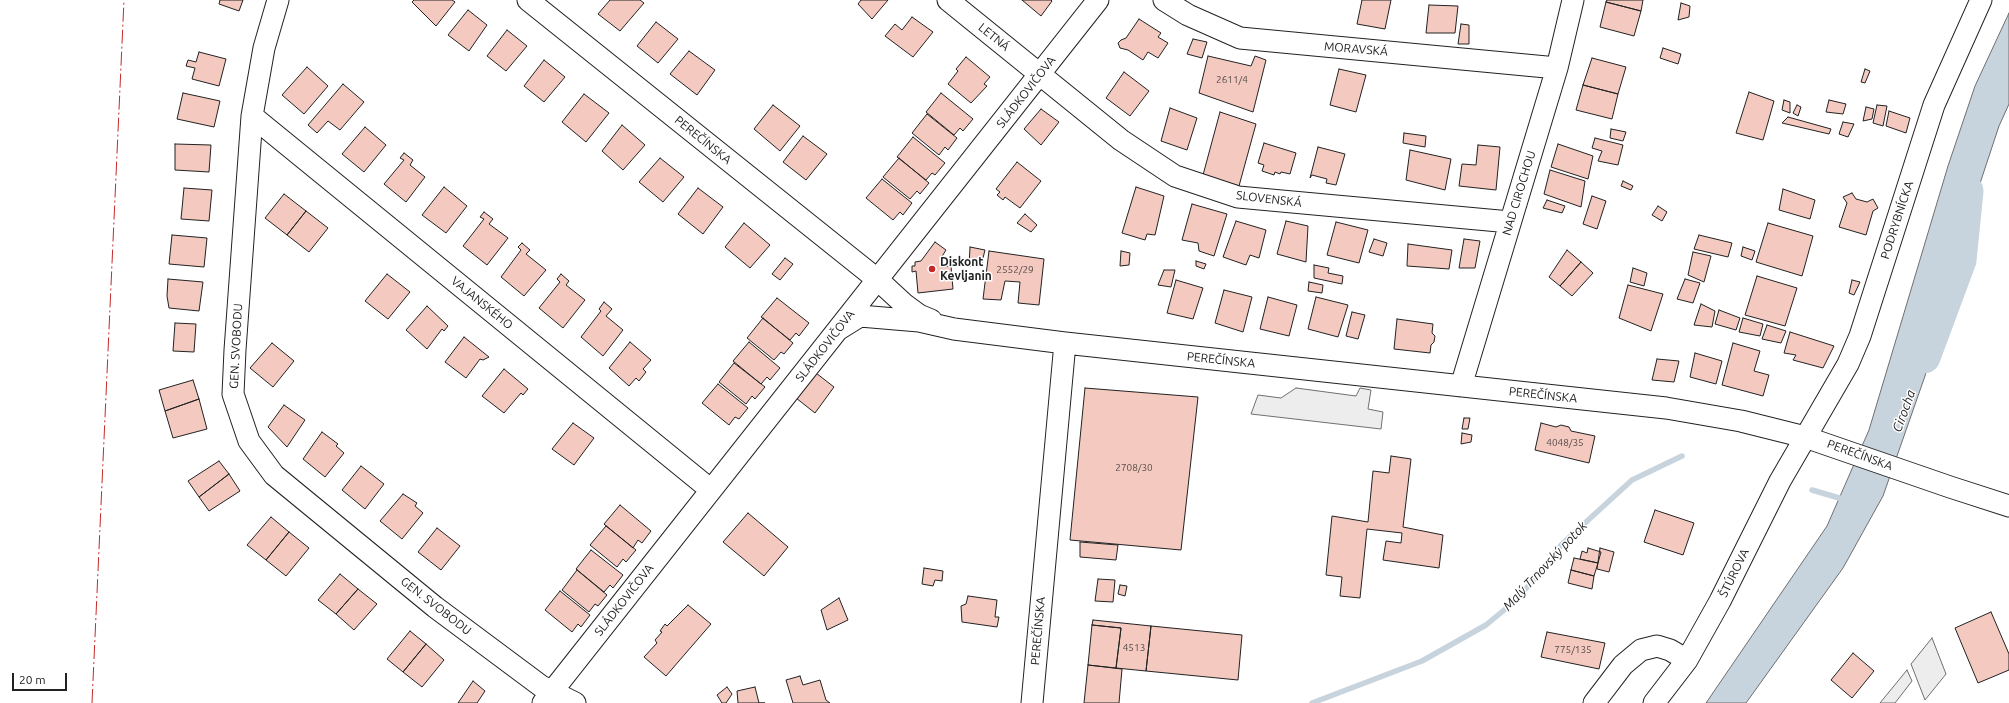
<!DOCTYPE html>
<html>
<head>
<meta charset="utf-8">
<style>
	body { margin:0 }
	#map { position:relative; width:2009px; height:703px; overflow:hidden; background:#fff; font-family:Ubuntu,sans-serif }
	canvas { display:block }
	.scale { position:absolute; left:12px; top:673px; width:55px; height:18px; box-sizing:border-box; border:2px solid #222; border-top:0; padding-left:5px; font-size:12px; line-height:14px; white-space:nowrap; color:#222; -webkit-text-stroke:3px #fff; paint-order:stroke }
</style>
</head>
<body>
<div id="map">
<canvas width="2009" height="703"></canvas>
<div class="scale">20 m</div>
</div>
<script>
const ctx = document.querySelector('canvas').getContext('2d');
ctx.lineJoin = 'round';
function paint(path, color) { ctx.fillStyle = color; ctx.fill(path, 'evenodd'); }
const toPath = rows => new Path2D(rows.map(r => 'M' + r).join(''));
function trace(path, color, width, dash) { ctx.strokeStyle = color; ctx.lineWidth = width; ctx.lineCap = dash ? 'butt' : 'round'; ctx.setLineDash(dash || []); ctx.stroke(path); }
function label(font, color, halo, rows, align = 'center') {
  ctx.font = font + ' Ubuntu,sans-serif'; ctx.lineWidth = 3; ctx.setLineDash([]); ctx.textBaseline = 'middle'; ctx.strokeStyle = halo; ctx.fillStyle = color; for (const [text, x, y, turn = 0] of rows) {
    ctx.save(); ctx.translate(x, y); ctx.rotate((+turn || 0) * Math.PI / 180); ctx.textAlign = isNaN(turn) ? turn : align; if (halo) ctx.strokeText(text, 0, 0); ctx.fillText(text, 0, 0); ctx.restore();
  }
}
const parking = toPath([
	[1296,388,1356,396,1360,388,1371,390,1368,409,1383,412,1381,429,1251,414,1258,395,1281,398,1296,388],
	[1932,638,1946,674,1925,700,1911,664,1932,638],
	[1907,670,1912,681,1895,703,1880,703,1907,670]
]);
paint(parking, '#ededed');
trace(parking, '#6f6f6f', 1);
const water = toPath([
	[2009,13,2009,104,1999,126,1950,274,1925,376,1883,496,1843,568,1746,703,1706,703,1827,526,1869,430,1948,166,1975,86,2009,13]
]);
paint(water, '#c7d3dd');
trace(water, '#6f6f6f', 1);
trace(toPath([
	[1812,490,1846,500],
	[1312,703,1422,661,1486,625,1515,601,1543,569,1562,544,1632,480,1682,456]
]), '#c7d3dd', 5.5);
trace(toPath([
	[1924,357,1960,260,1967,191]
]), '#c7d3dd', 33);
const building = toPath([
	[220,0,243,0,239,11,219,4,220,0],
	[414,0,452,0,455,2,436,26,412,2,414,0],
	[610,0,640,0,644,3,620,31,598,14,610,0],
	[861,0,888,0,872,19,858,4,861,0],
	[1022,0,1051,0,1052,1,1041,16,1022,0],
	[1362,0,1391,0,1385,29,1357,24,1362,0],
	[1607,0,1643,0,1641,11,1606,2,1607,0],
	[1606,2,1641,11,1634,36,1600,27,1606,2],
	[1681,3,1690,6,1689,17,1678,20,1681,3],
	[1429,5,1458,6,1455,33,1426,33,1429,5],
	[468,10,487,25,469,51,448,35,468,10],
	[912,17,933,32,913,57,885,36,895,24,902,30,912,17],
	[1139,19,1161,33,1158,37,1168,43,1158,58,1148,52,1143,60,1128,50,1120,48,1118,43,1121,40,1126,38,1139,19],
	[656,22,678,39,658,63,637,46,656,22],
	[1461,24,1469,25,1469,44,1458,44,1461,24],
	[507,30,527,46,506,71,487,56,507,30],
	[1193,39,1207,42,1202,58,1187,54,1193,39],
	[1663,48,1681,54,1678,64,1660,58,1663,48],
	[689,51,715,70,697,95,670,74,689,51],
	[199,52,226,59,219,86,192,79,195,68,186,66,188,60,196,62,199,52],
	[1208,56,1251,66,1255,56,1266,60,1253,112,1199,93,1208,56],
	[966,57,990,77,984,84,987,86,971,103,948,84,958,71,956,69,966,57],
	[1592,58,1626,67,1618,94,1583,85,1592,58],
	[544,60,565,77,544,102,524,86,544,60],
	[307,67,328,86,304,114,282,95,307,67],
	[1339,69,1366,75,1356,112,1330,105,1339,69],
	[1865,69,1870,71,1865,83,1861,82,1865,69],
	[1124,72,1149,91,1130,116,1106,98,1124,72],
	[343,84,364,102,340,130,328,121,317,133,308,125,343,84],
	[1583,85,1618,94,1612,119,1576,110,1583,85],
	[1749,92,1774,101,1763,140,1736,133,1749,92],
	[183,93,220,101,214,127,177,119,183,93],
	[941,93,973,119,963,131,960,128,954,135,926,112,941,93],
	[584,94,609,113,586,142,562,122,584,94],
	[1784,100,1790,102,1790,113,1782,110,1784,100],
	[1829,100,1846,104,1843,114,1826,112,1829,100],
	[773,105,800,126,780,151,754,129,773,105],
	[1797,105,1801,107,1798,116,1793,113,1797,105],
	[1877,105,1887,106,1883,126,1873,123,1877,105],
	[1866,107,1874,109,1872,119,1863,121,1866,107],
	[1170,108,1197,118,1187,150,1161,141,1170,108],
	[1041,109,1059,122,1041,145,1024,129,1041,109],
	[1889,111,1910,118,1906,133,1886,126,1889,111],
	[1220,112,1256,124,1239,186,1203,175,1220,112],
	[927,114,957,138,948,150,945,147,939,155,912,133,927,114],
	[1788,117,1831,129,1829,134,1782,123,1788,117],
	[1843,122,1854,124,1848,137,1839,134,1843,122],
	[622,125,645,145,623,170,602,151,622,125],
	[365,127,386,145,364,172,342,154,365,127],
	[1611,129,1626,132,1623,141,1610,138,1611,129],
	[1404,133,1426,136,1425,147,1403,143,1404,133],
	[803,136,827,154,806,180,783,162,803,136],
	[913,137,945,163,935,175,932,173,926,180,897,157,913,137],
	[1595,138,1623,145,1618,165,1598,161,1602,151,1592,148,1595,138],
	[1264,143,1296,153,1290,174,1281,172,1280,174,1275,172,1274,175,1262,171,1264,165,1258,163,1264,143],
	[175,144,211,145,209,172,175,170,175,144],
	[1558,144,1593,156,1588,179,1551,167,1558,144],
	[1478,145,1500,147,1496,190,1459,186,1462,164,1476,165,1478,145],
	[1318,147,1345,154,1336,185,1326,183,1327,179,1312,175,1310,178,1318,147],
	[1410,150,1451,159,1445,190,1406,180,1410,150],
	[404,153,413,160,410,165,425,177,406,202,384,184,404,160,400,158,404,153],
	[660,158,684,177,663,202,639,182,660,158],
	[899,158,929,183,920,194,917,191,910,199,883,177,899,158],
	[1017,162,1041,181,1020,208,1005,197,1003,200,997,195,1000,192,996,189,1017,162],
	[1550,170,1585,181,1581,207,1544,194,1550,170],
	[882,179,912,203,903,215,900,212,893,220,866,198,882,179],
	[1623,181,1633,186,1631,190,1621,186,1623,181],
	[444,187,467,206,446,233,422,215,444,187],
	[1136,187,1164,196,1155,235,1147,234,1145,240,1122,233,1136,187],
	[184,188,212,190,209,221,181,219,184,188],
	[698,188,723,207,703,234,678,214,698,188],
	[1783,189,1815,200,1810,219,1779,210,1783,189],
	[1852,193,1856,199,1867,202,1873,199,1878,208,1873,211,1866,235,1839,227,1847,203,1843,197,1852,193],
	[284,194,306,211,287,235,265,218,284,194],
	[1592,196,1606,201,1597,229,1583,224,1592,196],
	[1547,200,1565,206,1562,213,1543,208,1547,200],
	[1192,204,1227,214,1214,256,1199,251,1198,243,1182,240,1192,204],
	[1658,206,1667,212,1662,221,1652,215,1658,206],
	[306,211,328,228,309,252,287,235,306,211],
	[484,212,493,219,489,224,508,238,487,265,463,246,484,219,480,217,484,212],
	[1025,214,1037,225,1031,232,1017,223,1025,214],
	[1236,221,1266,230,1259,258,1250,255,1246,265,1223,257,1236,221],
	[1286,221,1308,226,1306,262,1277,254,1286,221],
	[1336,222,1368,230,1359,263,1327,255,1336,222],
	[744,223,770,245,750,268,725,247,744,223],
	[1768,223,1813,236,1802,276,1756,262,1768,223],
	[172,235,207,238,204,267,169,264,172,235],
	[1699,235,1732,243,1728,257,1694,249,1699,235],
	[1374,239,1387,243,1383,256,1369,252,1374,239],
	[1464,239,1480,241,1475,268,1459,268,1464,239],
	[935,242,946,250,941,258,941,267,951,266,953,289,918,293,916,271,912,272,912,266,915,266,915,262,921,261,935,242],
	[522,243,530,250,526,254,546,270,524,296,501,277,521,250,518,247,522,243],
	[1408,244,1452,250,1449,269,1407,266,1408,244],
	[970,247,985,250,981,266,969,266,970,247],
	[1743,247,1755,251,1752,260,1741,256,1743,247],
	[1567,250,1581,262,1560,286,1549,277,1567,250],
	[989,251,1044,259,1039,305,1018,303,1020,282,1005,281,1001,300,983,299,989,251],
	[1121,251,1130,253,1129,265,1120,266,1121,251],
	[1693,252,1711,256,1704,282,1688,275,1693,252],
	[785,258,793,264,780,280,772,274,785,258],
	[1196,261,1206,264,1204,269,1196,266,1196,261],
	[1581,262,1593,273,1572,296,1560,286,1581,262],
	[1314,265,1329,268,1328,273,1343,276,1342,284,1314,278,1314,265],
	[1633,268,1647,273,1644,286,1630,282,1633,268],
	[1164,270,1175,270,1171,287,1158,285,1164,270],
	[387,274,410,292,388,319,365,301,387,274],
	[561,274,569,281,566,285,585,300,563,328,539,308,560,282,557,279,561,274],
	[1757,276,1797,288,1785,326,1745,315,1757,276],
	[168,279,203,282,199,311,169,308,167,296,168,279],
	[1685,279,1700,283,1693,303,1677,299,1685,279],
	[1176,280,1203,288,1193,319,1167,313,1176,280],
	[1852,280,1860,282,1854,295,1849,293,1852,280],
	[1309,282,1323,285,1322,293,1308,291,1309,282],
	[1628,285,1663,294,1651,331,1619,318,1628,285],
	[1224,290,1252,297,1243,332,1215,323,1224,290],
	[1268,297,1297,305,1289,336,1260,329,1268,297],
	[1316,297,1348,305,1338,337,1308,329,1316,297],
	[777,298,809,323,799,336,796,333,790,340,761,317,777,298],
	[604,302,612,309,606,316,623,330,603,356,581,337,601,311,599,309,604,302],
	[1701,304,1715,311,1712,327,1694,325,1701,304],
	[427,306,448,326,444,331,442,329,427,349,406,330,427,306],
	[1719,310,1740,318,1736,330,1715,324,1719,310],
	[1352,312,1365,315,1358,339,1346,336,1352,312],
	[763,318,793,343,784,354,781,352,774,360,747,338,763,318],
	[1743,318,1763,324,1760,336,1739,332,1743,318],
	[1397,319,1433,324,1432,333,1435,336,1434,342,1431,345,1430,353,1394,349,1397,319],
	[175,323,196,324,194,352,173,351,175,323],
	[1767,325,1786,331,1781,343,1762,339,1767,325],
	[1790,332,1834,346,1823,368,1793,360,1796,355,1784,353,1790,332],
	[464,337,489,357,483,360,480,359,466,378,445,362,464,337],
	[630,342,651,360,643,369,646,372,639,381,636,378,629,386,609,368,630,342],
	[749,342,780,368,770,380,767,377,761,384,733,361,749,342],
	[272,343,294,361,273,387,250,368,272,343],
	[1733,343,1760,351,1754,371,1769,375,1763,396,1722,385,1733,343],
	[1695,353,1722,361,1716,384,1690,377,1695,353],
	[1657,359,1679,361,1674,382,1652,380,1657,359],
	[734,363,765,387,755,399,752,396,746,404,719,382,734,363],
	[504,369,528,389,523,395,521,393,504,413,482,396,504,369],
	[816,373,834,387,815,413,796,398,816,373],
	[193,380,199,399,165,411,159,390,193,380],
	[718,384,748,408,739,419,735,417,729,425,702,403,718,384],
	[1085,388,1198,397,1181,550,1070,540,1085,388],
	[199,399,207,429,173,438,165,411,199,399],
	[284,405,305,420,287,447,268,427,284,405],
	[1464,418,1470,418,1468,429,1462,429,1464,418],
	[573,423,594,438,574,465,552,449,573,423],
	[1541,423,1556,427,1561,425,1569,427,1571,431,1595,436,1589,463,1535,450,1541,423],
	[322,432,338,444,336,446,344,453,325,477,303,459,322,432],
	[1462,433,1472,435,1471,442,1461,444,1462,433],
	[1391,456,1411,459,1403,527,1443,535,1439,568,1383,560,1386,541,1401,543,1402,533,1367,529,1360,598,1340,596,1342,577,1326,575,1332,516,1368,522,1373,471,1389,473,1391,456],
	[219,461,229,474,199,497,188,481,219,461],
	[361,466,384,484,365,509,342,490,361,466],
	[229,474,240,491,209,511,199,497,229,474],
	[403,494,417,503,415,506,423,513,402,539,380,521,403,494],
	[620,505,651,531,642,543,638,540,633,548,604,524,620,505],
	[1655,510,1694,523,1683,555,1644,542,1655,510],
	[748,513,788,547,764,576,723,542,748,513],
	[271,517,289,532,266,560,247,545,271,517],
	[606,526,636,550,626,562,623,559,617,567,590,545,606,526],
	[437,528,460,546,441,570,418,552,437,528],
	[289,532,309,548,286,576,266,560,289,532],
	[1080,542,1118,545,1116,560,1080,557,1080,542],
	[1588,548,1601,552,1598,563,1580,559,1582,551,1587,553,1588,548],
	[1600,548,1614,552,1609,572,1597,569,1600,548],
	[591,550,623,575,613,588,610,585,604,592,576,569,591,550],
	[1574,558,1598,563,1594,576,1571,570,1574,558],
	[924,568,943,571,942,581,935,580,933,586,922,584,924,568],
	[577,570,607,595,598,606,595,604,589,612,562,590,577,570],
	[1571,570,1594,576,1592,589,1568,583,1571,570],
	[340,574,358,589,336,614,318,600,340,574],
	[1098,579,1115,580,1113,602,1095,601,1098,579],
	[1120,585,1127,586,1125,596,1118,594,1120,585],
	[358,589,377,604,354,630,336,614,358,589],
	[560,591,590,615,581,627,578,624,572,632,545,610,560,591],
	[968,596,997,600,995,617,999,617,997,627,962,622,961,606,966,604,968,596],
	[839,598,848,620,827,630,821,610,839,598],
	[688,605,711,624,666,676,644,657,657,643,655,640,662,632,660,631,665,624,667,626,688,605],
	[1991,612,2009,654,2009,670,1978,683,1955,628,1991,612],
	[1093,620,1151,626,1146,671,1116,668,1121,628,1092,625,1093,620],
	[1092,625,1121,628,1116,668,1088,665,1092,625],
	[1151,626,1242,635,1238,680,1146,671,1151,626],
	[410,631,426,644,403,672,387,659,410,631],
	[1547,632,1605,643,1599,669,1541,657,1547,632],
	[426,644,444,660,422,687,403,672,426,644],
	[1853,653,1874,671,1852,698,1831,680,1853,653],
	[1088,665,1122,669,1119,703,1084,703,1088,665],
	[800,676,803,685,820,680,826,700,830,703,793,703,786,680,800,676],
	[473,681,485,691,477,703,458,703,473,681],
	[727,687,732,694,726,703,722,703,717,695,727,687],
	[755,687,759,703,765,703,738,703,737,691,755,687]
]);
paint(building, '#f3c9c0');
trace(building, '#222', 1);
const minor = toPath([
	[278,0,264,48,252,116,235,350,233,394,249,441,274,475,435,607,541,686,575,703],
	[528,0,878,280,904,304,919,315,931,320],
	[948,0,1121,140,1175,176,1238,197,1510,222],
	[1164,0,1188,15,1240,38,1557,68],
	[252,116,711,490],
	[839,329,860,316,919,321,954,329,1065,343,1666,408,1741,421,1805,437,1950,487,2009,506],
	[1461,386,1557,68,1573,0],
	[543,703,1098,0],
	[1032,703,1065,343],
	[1594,703,1623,665,1641,650,1657,646,1670,650,1687,660],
	[1654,703,1687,660,1720,601,1780,481,1848,364,1860,336,1934,105,1981,0]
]);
trace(minor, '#222', 23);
trace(minor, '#fff', 21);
trace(toPath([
	[92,703,124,0]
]), '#c62828', 1, [14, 3, 2, 3]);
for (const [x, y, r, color] of [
	[932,269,4,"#c62828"]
]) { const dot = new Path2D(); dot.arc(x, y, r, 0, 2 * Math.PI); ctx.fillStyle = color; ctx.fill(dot); trace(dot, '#fff', 1.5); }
label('10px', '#564c4a', null, [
	["2611/4",1232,80],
	["2552/29",1015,270],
	["4048/35",1565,443],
	["2708/30",1134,468],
	["4513",1134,648],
	["775/135",1573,650]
]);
label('12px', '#222', '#fff', [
	["LETNÁ",994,37,39],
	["MORAVSKÁ",1356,49,5],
	["SLÁDKOVIČOVA",1026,92,-52],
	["PEREČÍNSKA",703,140,39],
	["NAD CIROCHOU",1519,193,-73],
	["SLOVENSKÁ",1269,199,7],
	["PODRYBNÍCKA",1897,220,-72],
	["VAJANSKÉHO",482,303,39],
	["GEN. SVOBODU",236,346,-87],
	["SLÁDKOVIČOVA",825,346,-52],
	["PEREČÍNSKA",1221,360,6],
	["PEREČÍNSKA",1543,395,6],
	["PEREČÍNSKA",1860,455,20],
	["ŠTÚROVA",1734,573,-64],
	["SLÁDKOVIČOVA",624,600,-52],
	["GEN. SVOBODU",436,606,38],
	["PEREČÍNSKA",1038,631,-85]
]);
label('bold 12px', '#222', '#fff', [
	["Diskont",940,262],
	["Kevljanin",940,276]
], 'left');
label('italic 13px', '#222', '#fff', [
	["Cirocha",1904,411,-70],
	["Malý Trnovský potok",1545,566,-47]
]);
</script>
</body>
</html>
